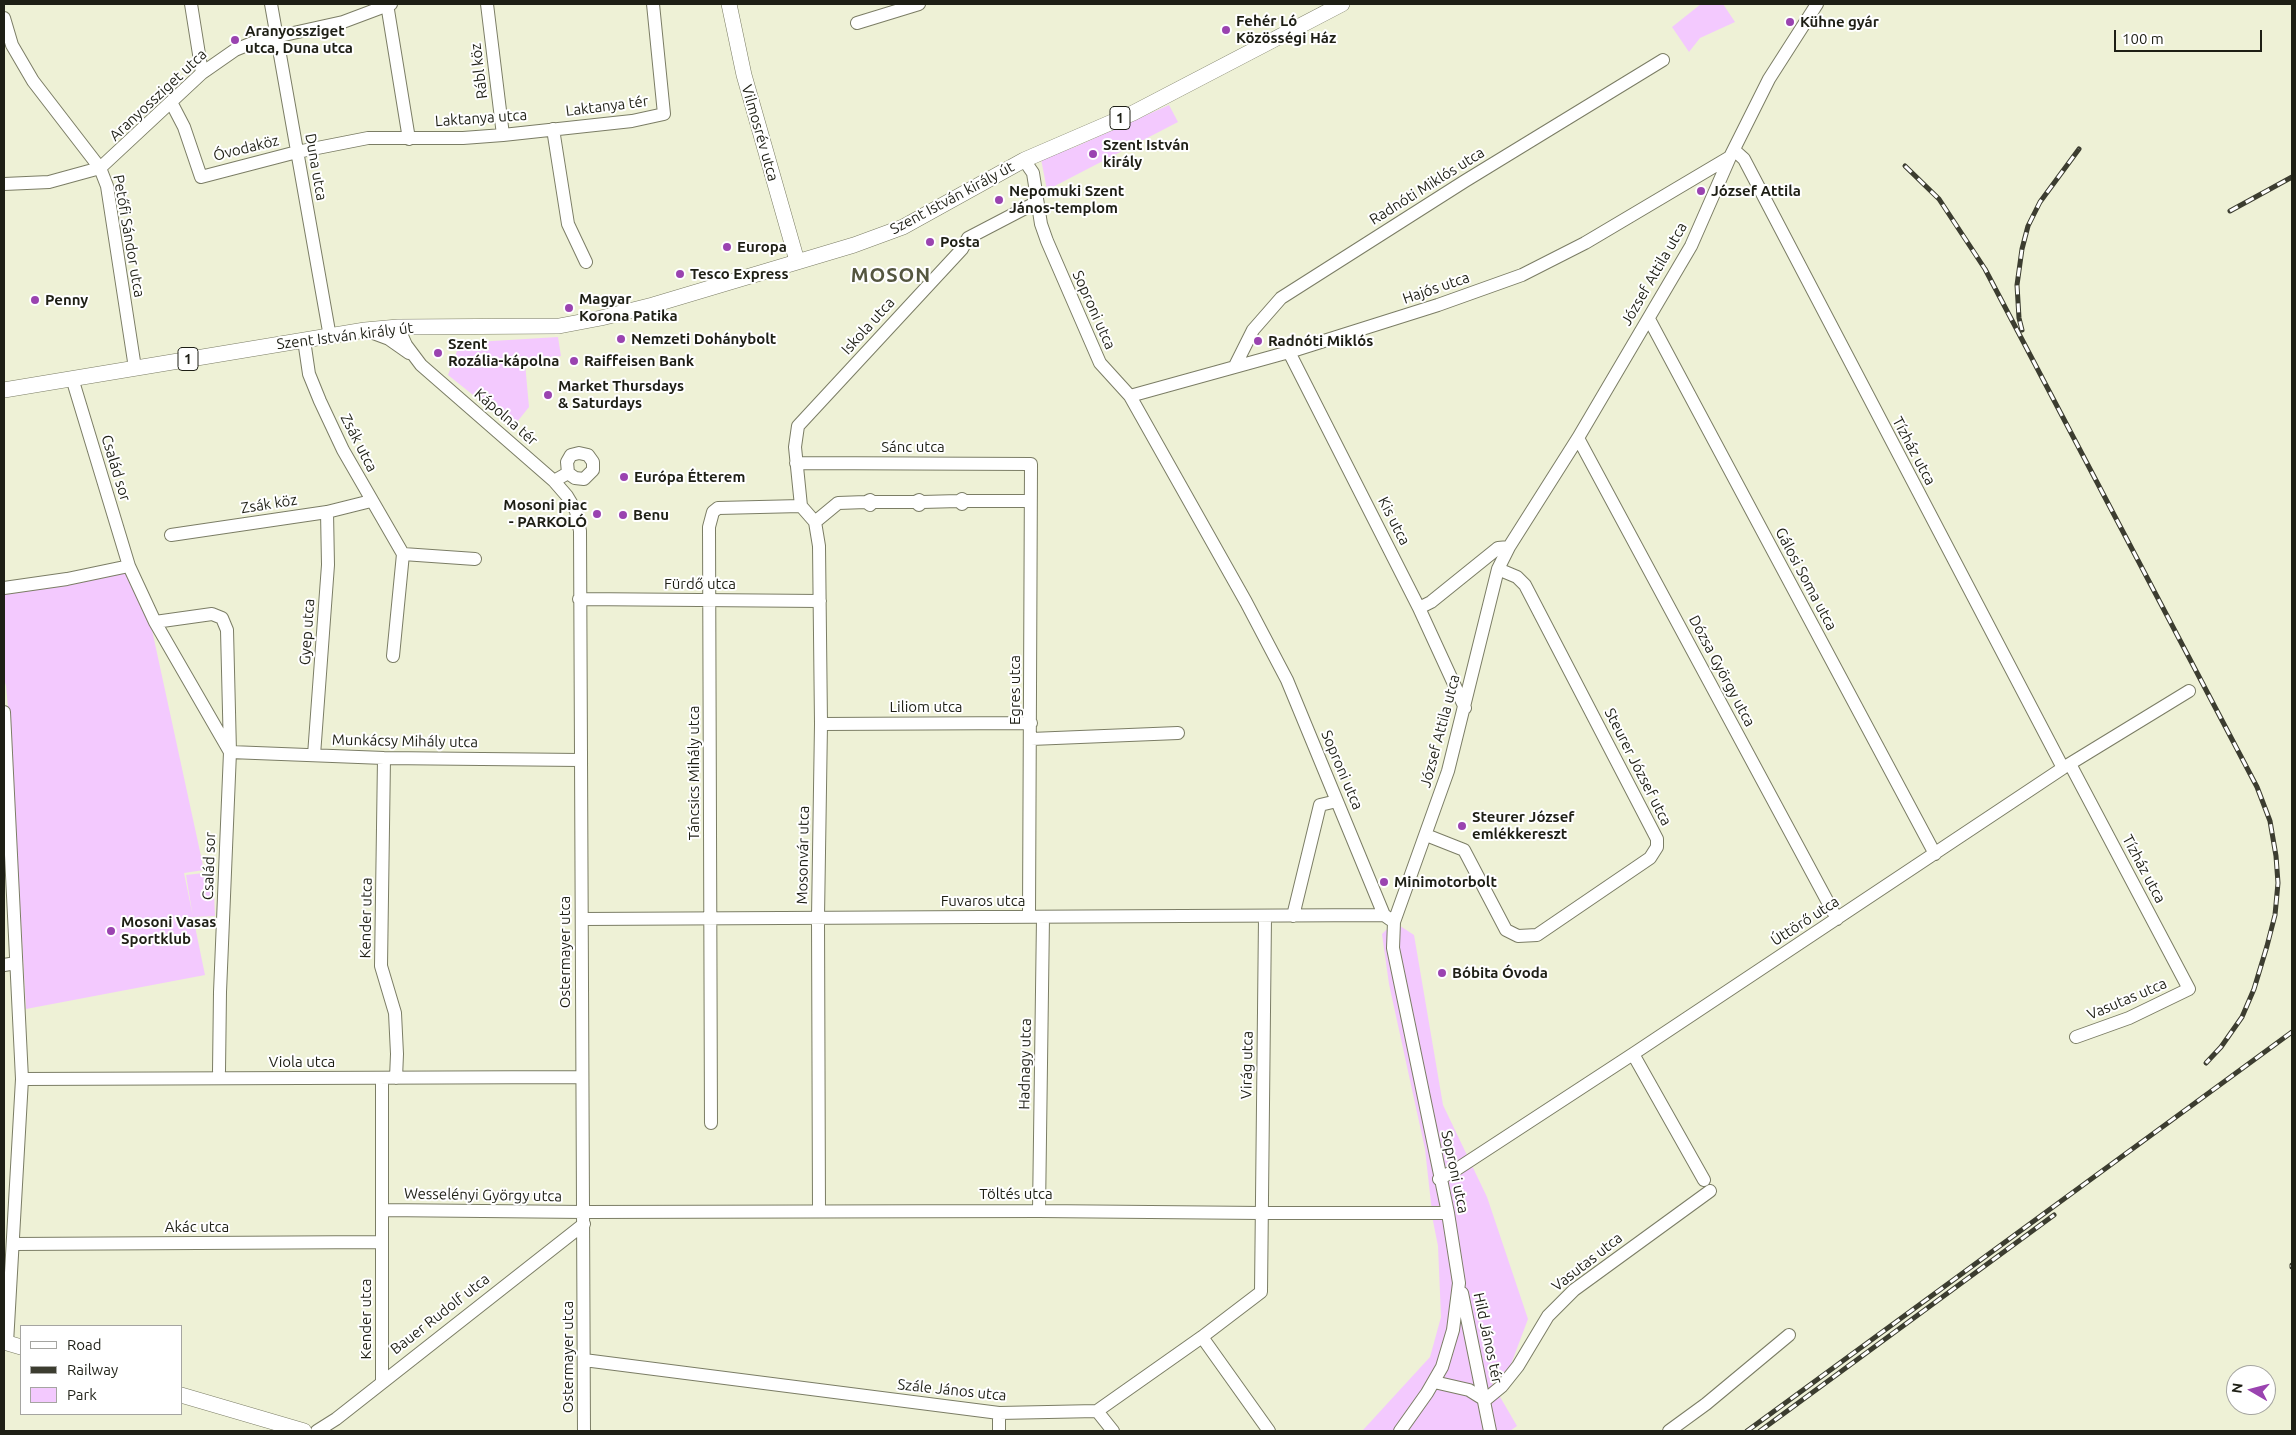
<!DOCTYPE html>
<html>
<head>
<meta charset="utf-8">
<style>
	body { margin:0 }
	#map { position:relative; width:2296px; height:1435px; overflow:hidden; background:#eef1d6; font-family:Ubuntu,sans-serif }
	canvas { display:block }
	.frame { position:absolute; inset:0; border:5px solid #1e1f15; pointer-events:none }
	.legend { position:absolute; left:20px; top:1325px; width:162px; height:90px; box-sizing:border-box; background:#fff; border:1px solid #a5a5a1; margin:0; padding:6px 9px; list-style:none; font-size:15px; color:#1e1f15 }
	.legend li { display:flex; align-items:center; gap:10px; height:25px }
	.legend b { width:25px; border:1px solid #a5a5a1 }
	.north { position:absolute; left:2226px; top:1365px; width:50px; height:50px; box-sizing:border-box; background:#fff; border:1px solid #a5a5a1; border-radius:50%; rotate:278deg; font-size:14px; font-weight:700; line-height:20px; text-align:center; color:#1e1f15 }
	.north::after { content:''; display:block; margin:auto; width:18px; height:22px; background:#9a43b0; clip-path:polygon(50% 0,100% 100%,50% 72%,0 100%) }
	.scale { position:absolute; left:2114px; top:30px; width:148px; height:22px; box-sizing:border-box; border:2px solid #1e1f15; border-top:0; padding-left:6px; font-size:15px; line-height:18px; white-space:nowrap; color:#1e1f15; -webkit-text-stroke:4px #fff; paint-order:stroke }
</style>
</head>
<body>
<div id="map">
<canvas width="2296" height="1435"></canvas>
<div class="frame"></div>
<ul class="legend">
<li><b style="height:6px;background:#fff"></b>Road</li>
<li><b style="height:6px;background:#3c3d30"></b>Railway</li>
<li><b style="height:14px;background:#f3c9fe"></b>Park</li>
</ul>
<div class="north">N</div>
<div class="scale">100 m</div>
</div>
<script>
const ctx = document.querySelector('canvas').getContext('2d');
ctx.lineJoin = 'round';
function paint(path, color) { ctx.fillStyle = color; ctx.fill(path, 'evenodd'); }
const toPath = rows => new Path2D(rows.map(r => 'M' + r).join(''));
function trace(path, color, width, dash) { ctx.strokeStyle = color; ctx.lineWidth = width; ctx.lineCap = dash ? 'butt' : 'round'; ctx.setLineDash(dash || []); ctx.stroke(path); }
function label(font, color, halo, rows, align = 'center') {
  ctx.font = font + ' Ubuntu,sans-serif'; ctx.lineWidth = 4; ctx.setLineDash([]); ctx.textBaseline = 'middle'; ctx.strokeStyle = halo; ctx.fillStyle = color; for (const [text, x, y, turn = 0] of rows) {
    ctx.save(); ctx.translate(x, y); ctx.rotate((+turn || 0) * Math.PI / 180); ctx.textAlign = isNaN(turn) ? turn : align; if (halo) ctx.strokeText(text, 0, 0); ctx.fillText(text, 0, 0); ctx.restore();
  }
}
paint(toPath([
	[1701,4,1723,4,1735,22,1700,38,1689,52,1672,27],
	[1169,105,1178,122,1047,190,1041,159,1075,147],
	[558,337,561,356,525,363,529,407,513,427,448,375,460,343],
	[126,570,152,630,204,870,184,873,205,975,26,1009,10,728,6,686,4,679,4,592],
	[213,872,215,916,193,917,186,875],
	[1394,922,1414,935,1443,1105,1487,1197,1528,1319,1510,1367,1492,1383,1517,1426,1510,1431,1365,1431,1363,1430,1430,1357,1441,1317,1438,1246,1433,1221,1425,1149,1389,984,1382,934]
]), '#f3c9fe');
const minor = toPath([
	[191,4,202,73],
	[271,4,330,337],
	[387,4,409,139],
	[487,4,503,135],
	[4,18,12,45,33,81,100,168,107,186,135,368],
	[857,23,919,4],
	[171,102,184,127,201,177,297,152,368,138,463,138,503,135,632,121,664,114,653,4],
	[553,129,568,224,586,262],
	[1734,150,1744,159,2063,768],
	[1024,160,1033,173,1041,224,1047,241,1100,363,1130,396,1246,602,1287,680,1384,915,1394,922],
	[4,184,49,182,100,168,202,73,235,50,257,41,343,22,391,4],
	[1649,319,1935,854],
	[398,327,406,345,421,365,554,481,567,496,576,511,580,531,584,1431],
	[365,330,389,339,409,353],
	[304,340,309,374,320,401,343,450,403,554,475,559],
	[1289,352,1419,608,1465,708],
	[1235,366,1253,330,1281,298,1465,181,1663,60],
	[72,378,129,566,155,622,230,752],
	[1130,396,1289,352,1438,305,1522,275,1585,243,1730,157],
	[1578,438,1837,919],
	[796,463,1031,464,1029,917],
	[554,481,568,473,575,478,584,479,593,470,593,462,588,455,579,453,571,455,567,462,568,473],
	[959,501,962,504,965,501,1030,501],
	[866,502,870,505,873,502,915,502,919,500,922,502],
	[916,502,919,505,922,502,959,501,962,499,965,501],
	[801,506,815,522,819,546,821,724,818,917,819,1211],
	[801,506,795,447,798,426,962,249,968,238,1037,202],
	[815,522,838,503,866,502,870,500,873,502],
	[171,535,327,512,371,501],
	[4,588,67,579,129,566],
	[579,599,820,601],
	[1419,608,1431,602,1498,548,1509,547],
	[155,622,212,614,222,618,227,630,230,752,220,992,219,1071],
	[393,656,403,554],
	[4,712,22,1079,7,1343],
	[821,724,1031,723],
	[1031,739,1178,733],
	[230,752,384,758,580,760],
	[314,755,328,565,327,512],
	[384,758,381,966,395,1013,397,1054,396,1078],
	[2070,764,2189,989,2129,1018,2076,1037],
	[1426,835,1464,850,1506,930,1518,936,1537,935,1650,858,1657,847,1657,839,1525,585,1517,577,1498,569],
	[1293,916,1320,805,1337,801],
	[582,919,1384,915],
	[4,965,16,963],
	[1633,1054,1704,1180],
	[382,1078,382,1381],
	[22,1079,582,1077],
	[711,1123,709,527,713,512,718,508,801,506],
	[1439,1179,1457,1169,1633,1054,2063,768,2189,691],
	[382,1210,584,1212,1039,1211,1261,1213,1448,1213],
	[1039,1211,1043,917],
	[13,1244,382,1242],
	[1462,1293,1490,1431],
	[1202,1337,1269,1431],
	[584,1360,999,1413,1097,1411,1202,1337,1261,1292,1265,917],
	[1434,1382,1469,1390,1485,1400],
	[1485,1400,1502,1386,1518,1366,1548,1316,1574,1290,1710,1191],
	[1097,1411,1113,1431],
	[317,1431,336,1419,584,1224],
	[999,1431,999,1413],
	[1400,1431,1427,1393,1442,1367,1453,1330,1459,1283,1448,1213,1393,948,1394,922,1448,771,1498,569,1509,547,1578,438,1691,246,1730,157,1769,79,1817,4],
	[1669,1431,1706,1404,1789,1335]
]);
const major = toPath([
	[729,4,744,75,797,261],
	[4,390,365,330,398,327,559,326,601,318,653,305,854,245,903,227,1024,160,1133,113,1342,4],
	[4,1342,21,1347],
	[181,1395,304,1431]
]);
trace(minor, '#7b7d65', 14);
trace(major, '#7b7d65', 16);
trace(minor, '#fff', 12);
trace(major, '#fff', 15);
const rail = toPath([
	[1905,166,1939,199,1985,269,2257,787,2270,821,2276,856,2278,883,2275,915,2267,946,2254,989,2242,1017,2221,1047,2206,1063],
	[2230,211,2292,177],
	[2022,330,2019,318,2017,285,2022,249,2028,226,2040,202,2079,149],
	[2292,1267,2292,1265],
	[1747,1431,2292,1032],
	[1760,1431,2054,1215]
]);
trace(rail, '#3c3d30', 5);
trace(rail, '#fff', 3, [9]);
for (const [x, y, r, color] of [
	[1790,22,5,"#9a43b0"],
	[1226,30,5,"#9a43b0"],
	[235,40,5,"#9a43b0"],
	[1093,154,5,"#9a43b0"],
	[1701,191,5,"#9a43b0"],
	[999,200,5,"#9a43b0"],
	[930,242,5,"#9a43b0"],
	[727,247,5,"#9a43b0"],
	[680,274,5,"#9a43b0"],
	[35,300,5,"#9a43b0"],
	[569,308,5,"#9a43b0"],
	[621,339,5,"#9a43b0"],
	[1258,341,5,"#9a43b0"],
	[438,353,5,"#9a43b0"],
	[574,361,5,"#9a43b0"],
	[548,395,5,"#9a43b0"],
	[624,477,5,"#9a43b0"],
	[597,514,5,"#9a43b0"],
	[623,515,5,"#9a43b0"],
	[1462,826,5,"#9a43b0"],
	[1384,882,5,"#9a43b0"],
	[111,931,5,"#9a43b0"],
	[1442,973,5,"#9a43b0"]
]) { const dot = new Path2D(); dot.arc(x, y, r, 0, 2 * Math.PI); ctx.fillStyle = color; ctx.fill(dot); trace(dot, '#fff', 2); }
for (const [x, y, w] of [
	[1120,118,20],
	[188,359,20]
]) { const box = new Path2D(); box.roundRect(x - w / 2, y - 11.5, w, 23, 4); ctx.fillStyle = '#fff'; ctx.fill(box); trace(box, '#1e1f15', 1); }
label('bold 14px', '#1e1f15', null, [
	["1",1120,118],
	["1",188,359]
]);
label('bold 15px', '#1e1f15', '#fff', [
	["Fehér Ló",1236,21],
	["Közösségi Ház",1236,38],
	["Kühne gyár",1800,22],
	["Aranyossziget",245,31],
	["utca, Duna utca",245,48],
	["Szent István",1103,145],
	["király",1103,162],
	["Nepomuki Szent",1009,191],
	["János-templom",1009,208],
	["József Attila",1711,191],
	["Posta",940,242],
	["Europa",737,247],
	["Tesco Express",690,274],
	["Magyar",579,299],
	["Korona Patika",579,316],
	["Penny",45,300],
	["Nemzeti Dohánybolt",631,339],
	["Radnóti Miklós",1268,341],
	["Szent",448,344],
	["Rozália-kápolna",448,361],
	["Raiffeisen Bank",584,361],
	["Market Thursdays",558,386],
	["& Saturdays",558,403],
	["Európa Étterem",634,477],
	["Mosoni piac",587,505,"right"],
	["- PARKOLÓ",587,522,"right"],
	["Benu",633,515],
	["Steurer József",1472,817],
	["emlékkereszt",1472,834],
	["Minimotorbolt",1394,882],
	["Mosoni Vasas",121,922],
	["Sportklub",121,939],
	["Bóbita Óvoda",1452,973]
], 'left');
label('15px', '#1e1f15', '#fff', [
	["Rábl köz",479,71,-97],
	["Aranyossziget utca",158,95,-43],
	["Laktanya tér",607,106,-7],
	["Laktanya utca",481,118,-4],
	["Vilmosrév utca",760,133,74],
	["Óvodaköz",246,148,-14],
	["Duna utca",316,167,80],
	["Radnóti Miklós utca",1427,186,-32],
	["Szent István király út",952,198,-28],
	["Petőfi Sándor utca",129,236,80],
	["József Attila utca",1654,274,-60],
	["Hajós utca",1436,288,-19],
	["Soproni utca",1094,310,66],
	["Iskola utca",868,326,-48],
	["Szent István király út",345,336,-7],
	["Kápolna tér",506,417,41],
	["Zsák utca",359,443,63],
	["Sánc utca",913,447],
	["Tízház utca",1914,451,62],
	["Család sor",116,468,73],
	["Zsák köz",269,504,-9],
	["Kis utca",1394,521,63],
	["Gálosi Soma utca",1806,579,62],
	["Fürdő utca",700,584],
	["Gyep utca",307,632,-86],
	["Dózsa György utca",1722,671,62],
	["Egres utca",1015,690,-90],
	["Liliom utca",926,707],
	["József Attila utca",1440,731,-75],
	["Munkácsy Mihály utca",405,741,1],
	["Steurer József utca",1638,767,63],
	["Soproni utca",1342,770,67],
	["Táncsics Mihály utca",694,773,-90],
	["Mosonvár utca",803,855,-89],
	["Család sor",209,866,-88],
	["Tízház utca",2144,869,62],
	["Fuvaros utca",983,901],
	["Kender utca",366,918,-89],
	["Úttörő utca",1805,921,-33],
	["Ostermayer utca",565,952,-90],
	["Vasutas utca",2127,999,-23],
	["Viola utca",302,1062],
	["Hadnagy utca",1025,1064,-89],
	["Virág utca",1247,1065,-89],
	["Soproni utca",1455,1172,78],
	["Töltés utca",1016,1194],
	["Wesselényi György utca",483,1195,1],
	["Akác utca",197,1227],
	["Vasutas utca",1587,1262,-38],
	["Bauer Rudolf utca",440,1314,-38],
	["Kender utca",366,1319,-90],
	["Hild János tér",1488,1338,78],
	["Ostermayer utca",568,1357,-90],
	["Szále János utca",952,1390,6]
]);
ctx.letterSpacing = '1px';
label('bold 20px', '#545640', '#fff', [
	["MOSON",891,275]
]);
ctx.letterSpacing = '0px';
</script>
</body>
</html>
